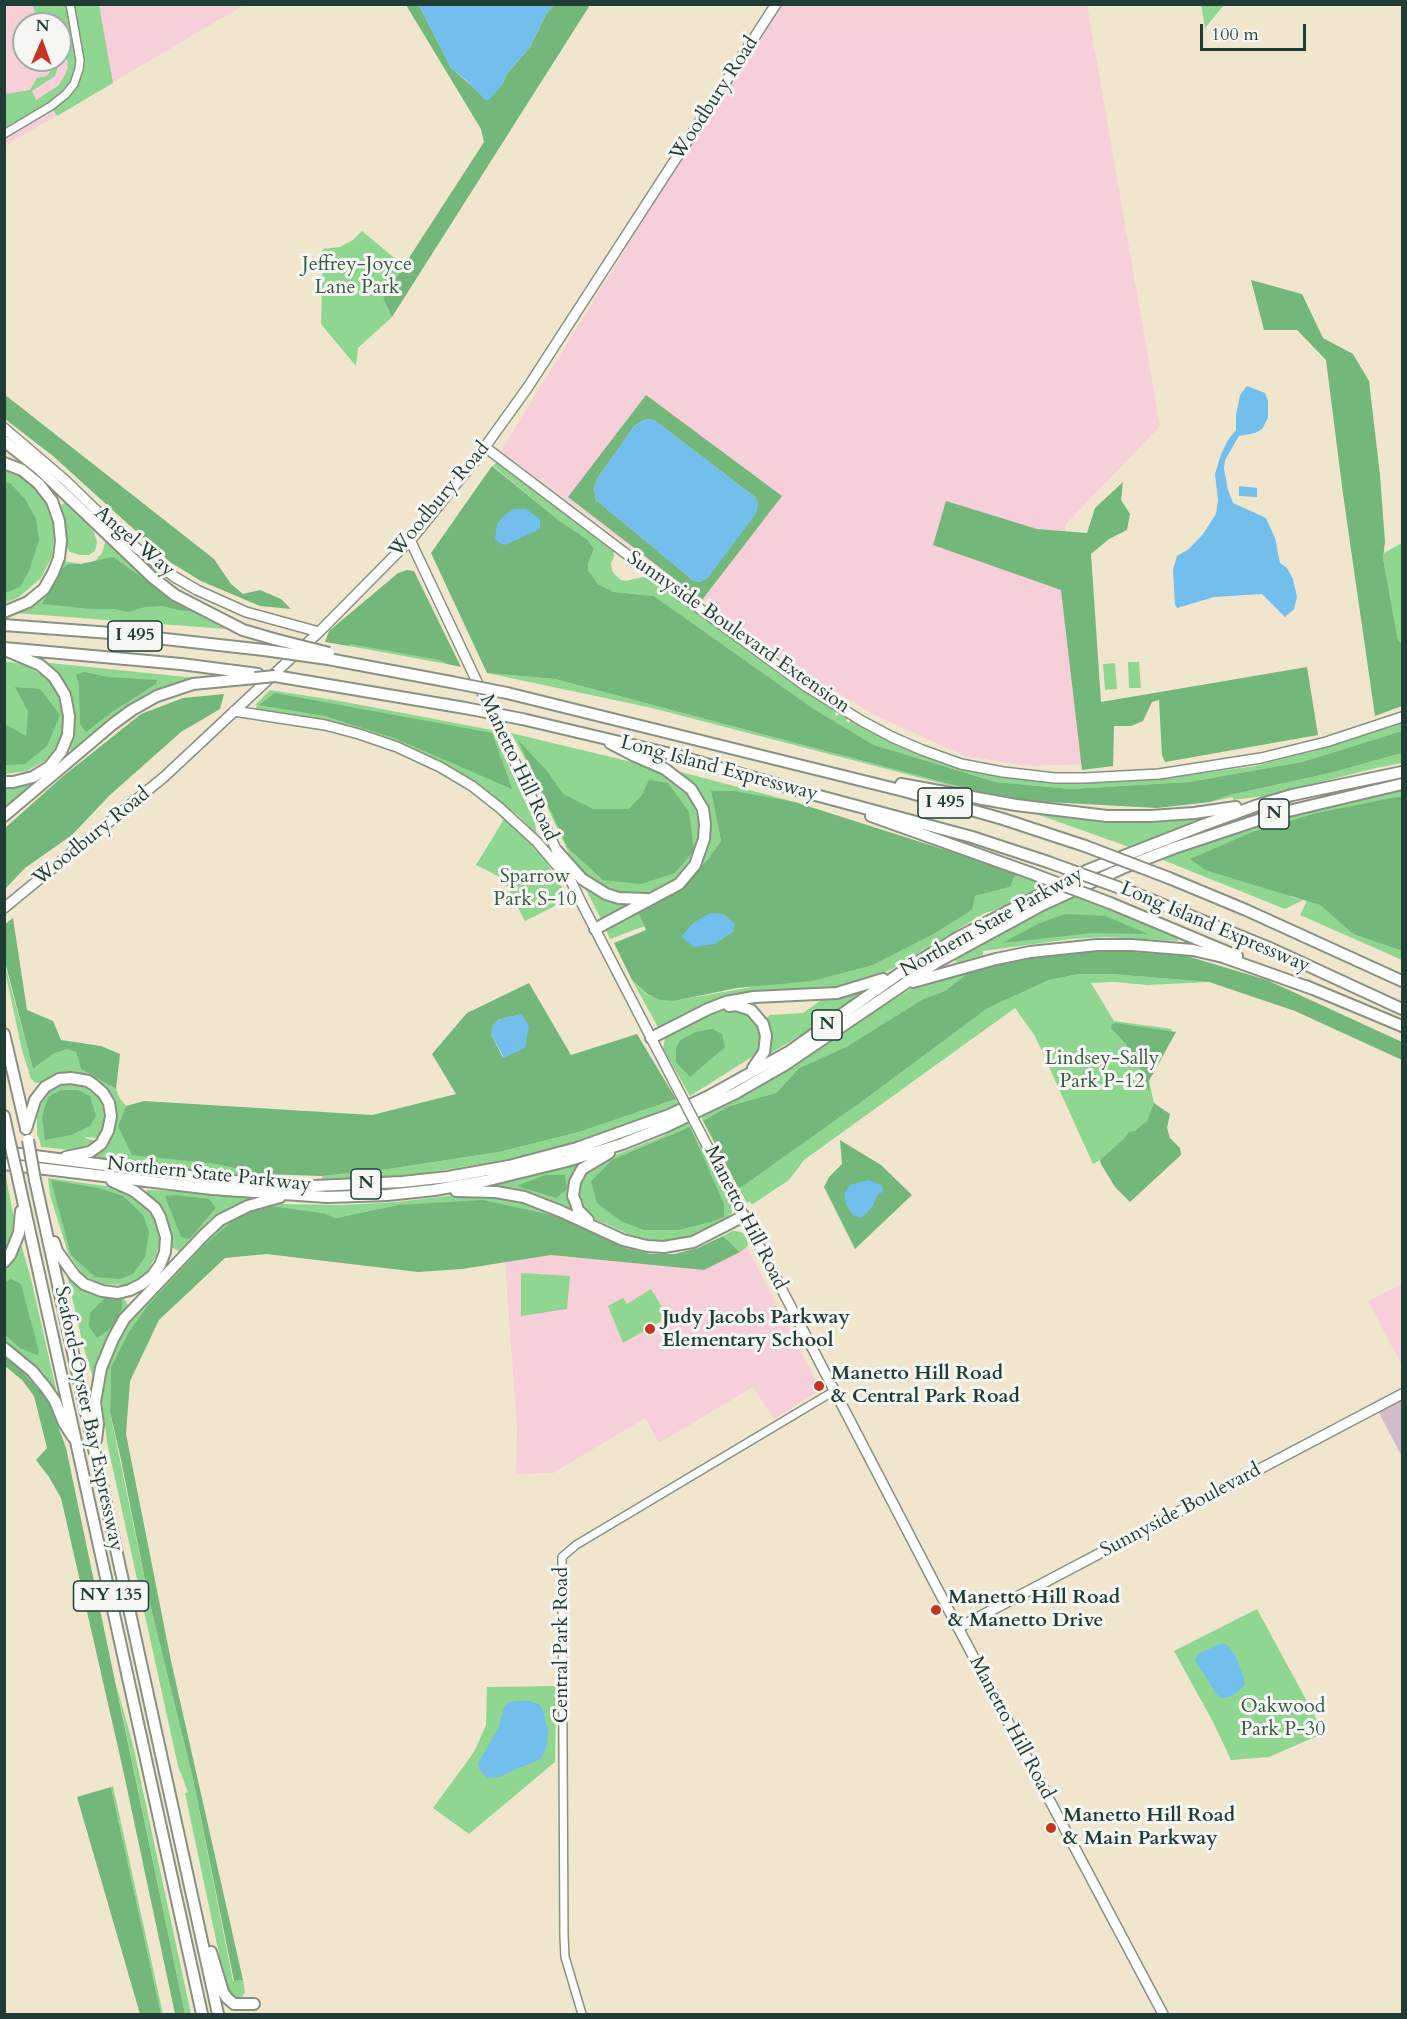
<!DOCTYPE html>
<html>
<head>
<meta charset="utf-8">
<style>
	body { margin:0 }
	#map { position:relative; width:1407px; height:2019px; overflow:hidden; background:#f0e6ce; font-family:Cardo,serif }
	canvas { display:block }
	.frame { position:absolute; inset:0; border:6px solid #1f3d34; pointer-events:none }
	.north { position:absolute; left:12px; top:12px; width:60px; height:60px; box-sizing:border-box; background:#f6f6f2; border:2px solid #a0aca6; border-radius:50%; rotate:2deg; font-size:16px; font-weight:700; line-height:24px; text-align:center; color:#1f3d34 }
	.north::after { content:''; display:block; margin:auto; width:21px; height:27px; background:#c8321e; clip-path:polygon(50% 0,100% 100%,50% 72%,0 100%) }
	.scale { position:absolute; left:1200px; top:24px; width:106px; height:27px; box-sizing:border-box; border:3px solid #1f3d34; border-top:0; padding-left:8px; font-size:18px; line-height:21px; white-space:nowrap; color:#1f3d34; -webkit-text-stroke:4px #f6f6f2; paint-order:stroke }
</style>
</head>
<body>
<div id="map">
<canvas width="1407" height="2019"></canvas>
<div class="frame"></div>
<div class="north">N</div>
<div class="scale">100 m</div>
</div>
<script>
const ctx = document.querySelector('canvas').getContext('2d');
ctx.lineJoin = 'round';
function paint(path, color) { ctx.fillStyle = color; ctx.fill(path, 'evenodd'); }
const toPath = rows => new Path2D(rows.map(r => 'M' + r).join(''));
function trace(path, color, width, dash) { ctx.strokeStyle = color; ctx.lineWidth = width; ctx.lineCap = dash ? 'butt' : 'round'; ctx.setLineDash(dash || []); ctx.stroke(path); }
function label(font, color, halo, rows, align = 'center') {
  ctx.font = font + ' Cardo,serif'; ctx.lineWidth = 6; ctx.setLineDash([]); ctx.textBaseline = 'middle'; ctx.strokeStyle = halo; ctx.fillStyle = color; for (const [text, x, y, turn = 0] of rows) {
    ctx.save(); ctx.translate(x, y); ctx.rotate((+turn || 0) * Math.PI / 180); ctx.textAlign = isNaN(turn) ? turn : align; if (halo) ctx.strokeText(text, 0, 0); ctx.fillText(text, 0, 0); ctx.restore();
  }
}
paint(toPath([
	[5,4,244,5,5,146],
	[24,24,60,24,60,60,24,60],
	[778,5,1087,5,1160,426,1065,525,1090,764,1031,766,965,756,873,714,784,661,501,451,705,120],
	[747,1247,821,1390,774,1419,753,1387,659,1443,645,1418,553,1473,516,1474,517,1428,505,1262,551,1255,704,1270],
	[1402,1284,1402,1366,1368,1301]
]), '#f6cfd8');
paint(toPath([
	[1402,1393,1402,1457,1376,1407]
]), '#d1bdca');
paint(toPath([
	[1201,4,1224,4,1224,5,1205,28],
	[33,5,99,5,113,83,57,116,51,106,5,134,5,94,30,90,37,78,47,76,55,64,59,64,55,76,32,91,36,100,58,86,65,75,68,67,64,36,60,35,60,24,47,24,42,15,36,17],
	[362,231,404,266,383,298,392,317,358,348,356,366,321,324,323,249,340,247,353,240],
	[497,462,613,549,614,557,611,563,612,570,615,575,621,580,626,581,643,577,653,580,779,674,836,712,835,715,837,716,839,714,847,718,846,721,849,723,851,720,899,746,964,769,999,777,1053,782,1151,780,1255,766,1325,748,1402,723,1402,731,1302,762,1189,782,1071,789,996,782,874,745,814,709,654,596,614,592,598,584,588,570,588,564,594,549,587,539,561,522,493,466],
	[5,469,28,479,47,499,55,528,52,556,41,578,19,597,5,603],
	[64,503,75,510,94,532,97,542,95,551,89,555,80,555,70,552,66,546,65,529,60,506],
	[106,539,186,605,226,629,15,613,32,602,63,561,81,564,95,561,102,553],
	[1402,543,1402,644,1398,640,1383,558,1384,553],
	[350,643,439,660,447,664,349,646],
	[4,661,21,664,47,677,61,696,65,721,59,743,46,760,27,771,5,774],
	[1128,662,1139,662,1141,688,1129,688],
	[50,663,196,678,195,680,165,688,73,752,67,746,73,728,73,705,65,684,49,666,48,664],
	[1115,663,1117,689,1105,690,1103,664],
	[487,673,555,679,976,791,1029,801,975,792,652,708],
	[270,690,340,701,492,730,535,823,537,835,519,816,476,784,445,764,406,745,354,727,321,719,256,709,257,705,255,705],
	[511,733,636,763,654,769,679,785,693,800,700,826,697,852,683,873,664,888,636,895,610,892,587,879,571,858,524,757],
	[1402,753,1402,763,1376,768,1264,796,1233,800,1233,797,1210,802,1230,795,1330,773],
	[677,771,795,802,711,791,721,841,708,859,691,877,709,841,694,786],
	[25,782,31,787,5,808,5,783],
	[1402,789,1402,797,1316,813,1255,831,1291,897,1303,900,1285,909,1158,858,1203,842,1284,817],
	[1025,810,1198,815,1199,819,1132,848],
	[504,819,524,836,547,863,569,899,525,921,506,885,498,876,476,865],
	[1021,874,1048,885,1002,908,985,913,892,969,868,980,842,989,766,992,659,1029,632,980,647,995,674,1001,873,965,934,934,972,910,974,896,1010,887,1015,876],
	[581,880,629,903,629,907,604,920,601,919],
	[1072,895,1178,938,1178,941,1105,937,1071,939,983,951,983,955,957,963,954,958],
	[1307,901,1320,905,1353,934,1402,951,1402,960,1300,915],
	[638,911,645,926,610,939,606,930,608,927],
	[4,962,33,1069,53,1054,67,1049,76,1052,81,1069,116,1089,119,1097,126,1106,118,1126,144,1156,216,1164,260,1174,252,1177,86,1157,107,1146,114,1132,116,1110,113,1099,99,1082,79,1073,59,1074,41,1082,36,1083,31,1079,22,1050,5,971],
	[987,964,965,975,945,991,923,999,846,1047,799,1068,776,1093,729,1106,703,1121,701,1116,760,1085,815,1052,873,1012,911,989,937,977,939,981,962,969],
	[1079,974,1111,974,1209,982,1148,985,1114,982,1091,983,1114,1021,1172,1029,1149,1081,1154,1103,1164,1122,1093,1164,1035,1036,1015,1008,804,1160,789,1180,753,1204,751,1204,750,1201,747,1203,739,1189,864,1100,988,1008,1049,980],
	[868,987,856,998,811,1029,766,1056,764,1020,770,1015,803,1013,824,998],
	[741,1009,754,1015,764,1038,758,1056,755,1055,690,1096,663,1049,665,1038,704,1017,725,1010],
	[63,1084,82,1085,95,1092,102,1102,104,1117,102,1130,97,1138,86,1137,85,1138,95,1141,85,1146,71,1150,41,1147,39,1138,37,1135,37,1114,41,1099,52,1089],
	[676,1099,678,1104,632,1122,573,1143,519,1157,457,1168,408,1175,323,1180,322,1176,388,1169,499,1152,579,1132],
	[687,1121,732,1207,732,1213,729,1215,731,1216,710,1229,689,1237,668,1241,650,1240,628,1234,586,1215,580,1204,577,1192,579,1181,593,1164,663,1136],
	[585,1161,576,1168,569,1179,568,1194,575,1213,491,1189,491,1186,550,1172],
	[5,1172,14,1218,11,1238,5,1252],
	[48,1178,120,1188,143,1201,142,1204,155,1219,161,1237,156,1256,145,1275,124,1285,100,1284,83,1275,68,1253,50,1195],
	[147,1190,183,1191,252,1197,251,1201,210,1222,181,1252,171,1247,170,1230,165,1215,157,1203,145,1194],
	[463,1194,521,1200,576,1222,398,1205,336,1218,323,1213,264,1205,281,1204,343,1205,396,1202],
	[246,1210,206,1243,148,1305,128,1333,111,1367,110,1412,149,1600,193,1779,233,1981,243,1980,245,1992,242,1997,237,1999,228,1990,222,1972,222,1968,185,1793,188,1792,178,1766,107,1442,102,1401,103,1374,118,1336,134,1313,221,1223],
	[732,1231,736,1231,743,1233,748,1243,747,1247,740,1252,723,1236],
	[19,1244,21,1244,31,1279,56,1389,54,1390,34,1365,5,1341,5,1268,10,1263],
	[521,1273,570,1276,567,1309,521,1316],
	[67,1275,69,1275,122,1295,128,1305,104,1344,94,1380,84,1349],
	[651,1289,668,1317,623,1343,608,1306,623,1298,627,1304],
	[4,1352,23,1367,49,1398,66,1448,48,1400,16,1365,5,1356],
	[1257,1609,1324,1733,1269,1757,1231,1760,1212,1720,1174,1651],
	[116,1684,133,1745,191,2014,185,2014],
	[556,1686,555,1762,469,1834,433,1808,474,1752,486,1725,487,1687],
	[113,1786,163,2014,161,2014,111,1787]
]), '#8fd690');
paint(toPath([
	[406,5,419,5,451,68,488,100,502,85,506,75,530,47,546,14,554,5,590,5,392,317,383,298,484,142,481,129],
	[1251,280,1302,294,1323,338,1353,354,1369,381,1380,475,1385,542,1383,558,1398,640,1402,644,1402,706,1375,716,1343,494,1326,360,1297,330,1264,330],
	[4,394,214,559,231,584,243,594,260,590,281,599,291,609,260,606,201,581,170,562,53,456,5,419],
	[646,395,782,496,702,600,568,497],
	[646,419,654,420,755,497,758,504,701,582,694,581,596,500,594,488,597,479,634,426],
	[492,466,561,522,587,539,594,549,588,564,588,570,598,584,614,592,654,596,814,709,874,745,996,782,1071,789,1189,782,1302,762,1402,731,1402,753,1330,773,1230,795,1210,802,1157,808,1029,801,976,791,555,679,487,673,431,553],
	[4,482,10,483,25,499,36,519,39,540,29,571,20,587,5,593],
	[1123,482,1121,500,1130,514,1127,530,1109,539,1091,554,1101,702,1307,667,1318,735,1165,762,1162,755,1159,700,1152,702,1143,721,1131,726,1114,726,1113,766,1082,770,1061,590,933,545,946,501,1037,529,1087,533,1095,508],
	[113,557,190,611,178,610,162,606,145,607,128,612,115,609,92,609,42,604,63,568,69,564,81,564],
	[407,570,414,571,461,667,447,664,439,660,350,644,349,646,325,642,329,631,398,573],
	[84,672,108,677,157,680,156,684,112,712,86,732,80,724,79,685,76,675],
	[15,687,40,689,60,715,47,746,25,764,5,765,5,724,26,736,28,711],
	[275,693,492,733,512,789,394,738,325,716,259,705],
	[224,694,220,709,181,732,110,795,72,835,25,868,5,889,5,828,62,777,141,714,183,698],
	[518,740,547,771,563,794,593,809,629,809,642,795,649,780,668,783,689,812,694,850,675,873,641,884,603,880,568,848],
	[711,791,734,791,795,802,1021,874,1015,876,1010,887,975,896,972,910,934,934,873,965,812,981,737,988,674,1001,661,1000,647,994,632,980,614,943,646,930,638,911,680,888,708,859,721,841],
	[1397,797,1402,797,1402,951,1353,934,1320,905,1205,870,1190,859,1255,831,1316,813],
	[1065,914,1105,916,1148,934,1092,933,1002,943,1040,923],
	[13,918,27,1010,53,1021,61,1040,101,1046,120,1054,116,1089,81,1069,76,1052,67,1049,53,1054,33,1069,5,962,5,924],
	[1107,950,1187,956,1267,980,1402,1042,1402,1060,1295,1011,1209,982,1111,974,1079,974,1049,980,988,1008,864,1100,739,1189,703,1121,729,1106,776,1093,799,1068,846,1047,923,999,945,991,965,975,987,964,1058,952],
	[529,983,571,1055,637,1034,676,1099,579,1132,499,1152,388,1169,322,1176,260,1174,216,1164,132,1155,118,1126,126,1106,144,1101,372,1115,456,1094,432,1054,467,1013],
	[522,1014,503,1058,491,1034,498,1020],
	[1116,1023,1176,1032,1149,1081,1149,1092,1142,1072,1126,1044,1111,1028,1112,1024],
	[712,1029,722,1034,725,1047,690,1077,676,1062,676,1048,680,1040,696,1032],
	[61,1090,78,1090,90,1096,96,1116,90,1126,71,1135,45,1140,42,1117,48,1097],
	[1154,1103,1170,1114,1167,1128,1170,1138,1180,1148,1181,1155,1130,1202,1115,1187,1101,1164,1100,1160,1124,1139,1129,1132,1135,1131,1147,1121],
	[690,1127,724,1204,724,1217,711,1222,678,1230,644,1230,621,1221,597,1203,591,1181,612,1160],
	[840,1140,881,1165,912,1195,855,1249,824,1187,829,1177,842,1164],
	[545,1175,565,1175,567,1189,556,1198,517,1186],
	[51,1180,98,1188,123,1196,143,1215,149,1232,145,1257,133,1274,120,1279,95,1277,71,1255],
	[176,1195,209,1199,216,1208,189,1239,181,1237,165,1196],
	[483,1200,551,1215,576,1222,626,1248,650,1254,675,1254,698,1248,723,1236,740,1252,704,1270,551,1255,462,1269,418,1272,266,1254,225,1258,159,1320,130,1381,126,1434,171,1661,243,1980,234,1981,193,1779,149,1600,120,1455,110,1412,111,1367,128,1333,148,1305,206,1243,246,1210,264,1205,323,1213,336,1218,398,1205],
	[11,1279,21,1284,39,1352,37,1355,20,1348,5,1335,5,1282],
	[115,1297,122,1300,122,1308,114,1326,97,1338,89,1326,90,1313,105,1298],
	[4,1356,16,1365,48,1400,66,1448,185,2014,175,2014,122,1765,61,1498,49,1477,36,1460,47,1448,34,1396,22,1380,5,1366],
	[111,1787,161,2014,140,2014,77,1797]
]), '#73b77a');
paint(toPath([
	[419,5,554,5,546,14,530,47,506,75,502,85,489,100,485,100,468,82,451,68],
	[1247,386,1265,393,1268,401,1268,418,1262,429,1255,433,1239,436,1225,460,1224,469,1228,490,1233,503,1266,518,1275,538,1280,563,1287,568,1293,579,1297,597,1294,609,1285,617,1262,594,1214,597,1177,608,1175,604,1173,570,1177,556,1189,549,1203,534,1216,514,1218,500,1215,474,1221,454,1228,440,1236,430,1236,415,1240,395],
	[646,419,654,420,755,497,758,504,757,512,708,578,701,582,694,581,596,500,594,488,597,479,634,426],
	[1239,486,1257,488,1257,497,1239,496],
	[514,509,526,509,540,519,540,529,505,545,501,544,495,539,497,524,503,516],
	[710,913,723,914,735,924,733,932,715,944,694,947,681,937,693,923],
	[522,1014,529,1026,525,1048,504,1058,491,1034,492,1026,498,1020],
	[868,1180,882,1185,883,1192,878,1194,873,1206,862,1218,854,1216,846,1205,844,1194,850,1185],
	[1220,1644,1226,1644,1236,1656,1245,1683,1240,1690,1232,1696,1222,1698,1217,1695,1195,1660,1198,1654],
	[517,1701,529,1701,539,1704,542,1708,548,1730,547,1744,544,1753,540,1759,532,1763,519,1768,500,1777,488,1778,479,1769,478,1763,498,1729,504,1708,508,1703]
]), '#72beec');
const minor = toPath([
	[4,134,51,106,66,94,74,84,79,69,80,60,70,4],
	[582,2014,565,1957,564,1936,562,1557,576,1545,834,1391]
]);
const major = toPath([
	[4,428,65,480,130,543,173,576,197,590,246,612,319,632],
	[485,447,666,584,807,687,862,721,892,737,922,750,961,764,1003,772,1055,778,1084,778,1159,774,1261,758,1326,742,1402,717],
	[410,540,581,902,675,1084],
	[234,711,325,725,359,734,397,747,440,767,472,786,500,808,537,842,565,875],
	[4,908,164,777,319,632,415,535,477,458,528,387,776,4],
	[701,1134,937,1588,1163,2014],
	[958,1628,1402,1394]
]);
const highway = toPath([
	[4,441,38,468,152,577,175,595,243,630,274,639],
	[4,463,22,470,39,484,52,501,59,521,61,541,59,558,53,573,44,589,28,602,4,612],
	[4,625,111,633,264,650],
	[4,648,181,664,258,674],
	[328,659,451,682],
	[275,676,465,708],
	[507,693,904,791,1003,819,1085,846],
	[522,719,675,755,797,790,972,837,1048,862],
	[4,782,13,782,33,777,49,767,61,752,68,735,69,716,65,695,54,677,40,665,5,650],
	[901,784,1016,805,1107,816,1151,816,1194,813,1236,807],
	[4,816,113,724,132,710,157,696,193,684,255,678],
	[871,816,1028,872],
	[557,851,582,879,606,894,619,898,647,899],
	[1169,878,1246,910,1402,981],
	[1134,893,1272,949,1402,1009],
	[1110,903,1237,956],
	[595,929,679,884,695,865,704,839,705,824,703,809,691,789,665,769,635,756,610,743],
	[913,982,996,959,1030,952,1097,945,1132,945,1193,950,1223,957,1313,989],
	[1306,986,1402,1026],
	[729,1006,736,1005,751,1010,763,1024,766,1036,764,1052,753,1068],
	[4,1034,26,1128],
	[651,1038,708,1009,726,1002,754,997,837,993,883,979],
	[4,1116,9,1139],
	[26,1129,35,1100,45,1087,59,1079,71,1078,88,1081,94,1085,103,1093,109,1103,111,1116,108,1131,101,1144,90,1152,66,1157],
	[4,1152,213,1179,264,1184,315,1186,402,1182,448,1177,509,1166,577,1148,669,1115,707,1097,790,1051,903,971,957,938,1088,870,1203,825,1258,805,1292,795,1402,772],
	[4,1164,212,1189,327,1197,387,1195,434,1190,485,1181,567,1161,622,1144,667,1126,736,1093,783,1066,937,962,1040,906,1125,867,1174,848,1276,814,1402,784],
	[18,1178,202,2014],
	[35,1180,218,2014],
	[456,1191,496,1192,524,1197,560,1211,623,1240,647,1246,664,1247,693,1242,744,1216],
	[588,1220,578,1210,576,1203,573,1196,575,1182,582,1169,609,1153],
	[54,1242,57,1251,75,1276,84,1284,102,1291,118,1293,130,1290,142,1284,152,1276,160,1265,165,1252,166,1237,160,1217,155,1208,143,1198,134,1191,112,1181],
	[4,1262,10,1255,19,1233,21,1211],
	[4,1348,32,1371,46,1388,55,1401,64,1423,73,1437],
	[96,1440,98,1424,95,1402,101,1368,113,1339,124,1319,204,1235,220,1220,248,1206,280,1197],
	[211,1952,223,1992,227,1998,234,2004,254,2004]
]);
trace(minor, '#889281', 10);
trace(major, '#889281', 12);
trace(highway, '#889281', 14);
trace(minor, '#fff', 7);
trace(major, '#fff', 9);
trace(highway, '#fff', 10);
const majorBridge = toPath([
	[675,1084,701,1134]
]);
const highwayBridge = toPath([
	[274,639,329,653],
	[264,650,328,659],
	[255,678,275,676],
	[451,682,507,693],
	[465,708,522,719],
	[1085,846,1169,878],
	[1048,862,1134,893],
	[1028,872,1110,903],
	[9,1139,18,1178],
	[28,1140,35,1180]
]);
trace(majorBridge, '#889281', 12, []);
trace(highwayBridge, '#889281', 14, []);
trace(majorBridge, '#fff', 9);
trace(highwayBridge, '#fff', 10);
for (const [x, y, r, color] of [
	[650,1329,6,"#c8321e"],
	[819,1386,6,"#c8321e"],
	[936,1610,6,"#c8321e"],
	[1051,1828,6,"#c8321e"]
]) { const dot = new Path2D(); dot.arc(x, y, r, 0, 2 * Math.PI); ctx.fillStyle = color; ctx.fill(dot); trace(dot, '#f6f6f2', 2); }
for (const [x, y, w] of [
	[135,636,54],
	[945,803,54],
	[1274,814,30],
	[827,1025,30],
	[366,1184,30],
	[111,1596,75]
]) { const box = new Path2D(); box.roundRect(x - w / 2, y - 15, w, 30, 4.5); ctx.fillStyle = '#f6f6f2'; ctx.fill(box); trace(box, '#1f3d34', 1.5); }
label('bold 18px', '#1f3d34', null, [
	["I 495",135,636],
	["I 495",945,803],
	["N",1274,814],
	["N",827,1025],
	["N",366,1184],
	["NY 135",111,1596]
]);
label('20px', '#1f3d34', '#f6f6f2', [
	["Woodbury Road",715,99,-57],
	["Woodbury Road",440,500,-50],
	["Angel Way",134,542,40],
	["Sunnyside Boulevard Extension",738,633,35],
	["Manetto Hill Road",518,768,65],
	["Long Island Expressway",719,769,15],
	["Woodbury Road",92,837,-39],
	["Northern State Parkway",992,923,-29],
	["Long Island Expressway",1215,928,23],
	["Northern State Parkway",209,1175,6],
	["Manetto Hill Road",745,1218,63],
	["Seaford-Oyster Bay Expressway",88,1419,78],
	["Sunnyside Boulevard",1181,1511,-28],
	["Central Park Road",562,1645,-90],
	["Manetto Hill Road",1011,1728,62]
]);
label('20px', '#355c46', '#f6f6f2', [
	["Jeffrey-Joyce",357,265],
	["Lane Park",357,288],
	["Sparrow",535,877],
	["Park S-10",535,900],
	["Lindsey-Sally",1102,1059],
	["Park P-12",1102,1082],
	["Oakwood",1283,1707],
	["Park P-30",1283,1730]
]);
label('bold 20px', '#1f3d34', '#f6f6f2', [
	["Judy Jacobs Parkway",662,1318],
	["Elementary School",662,1341],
	["Manetto Hill Road",831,1374],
	["& Central Park Road",831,1397],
	["Manetto Hill Road",948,1598],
	["& Manetto Drive",948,1621],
	["Manetto Hill Road",1063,1816],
	["& Main Parkway",1063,1839]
], 'left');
</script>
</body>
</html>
